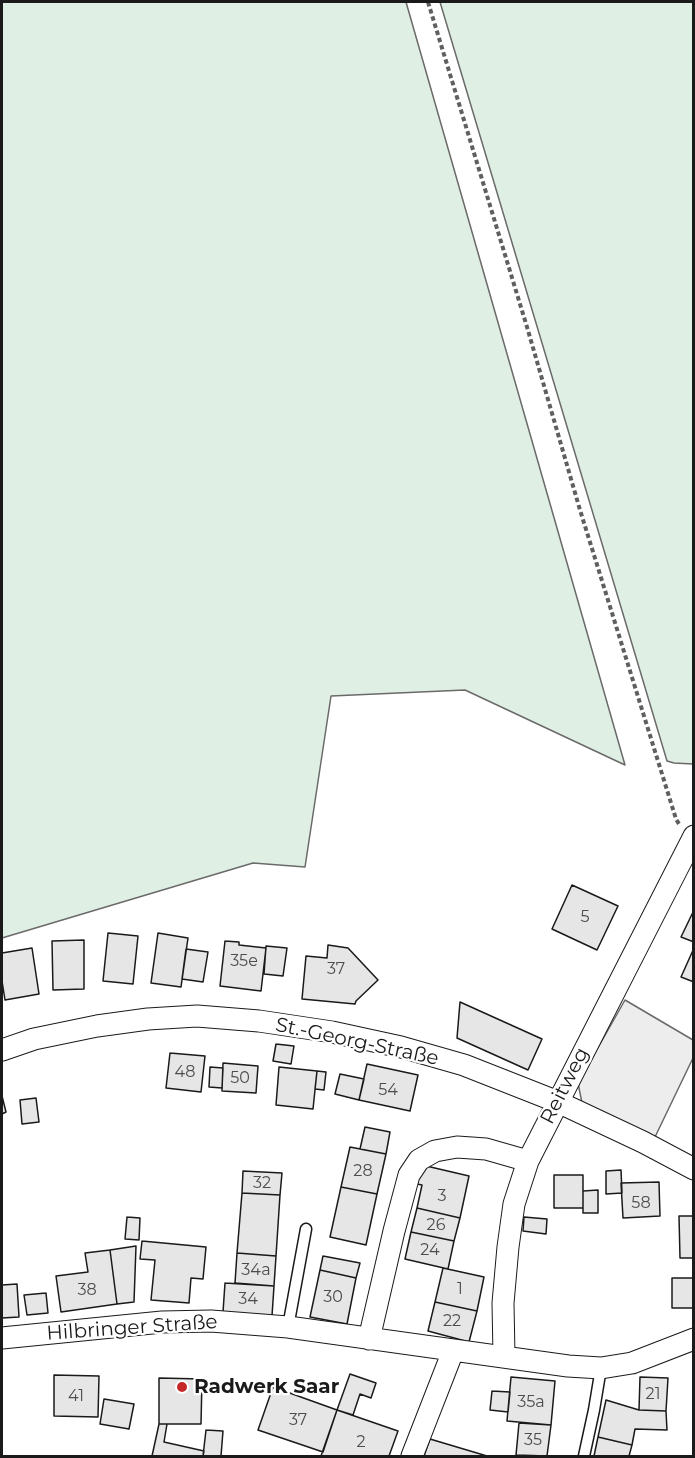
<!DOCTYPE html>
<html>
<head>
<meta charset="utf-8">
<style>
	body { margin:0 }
	#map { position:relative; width:695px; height:1458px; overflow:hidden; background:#fff; font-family:Montserrat,sans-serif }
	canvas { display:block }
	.frame { position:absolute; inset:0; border:3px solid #1a1a1a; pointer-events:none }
</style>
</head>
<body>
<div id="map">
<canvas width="695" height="1458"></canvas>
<div class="frame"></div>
</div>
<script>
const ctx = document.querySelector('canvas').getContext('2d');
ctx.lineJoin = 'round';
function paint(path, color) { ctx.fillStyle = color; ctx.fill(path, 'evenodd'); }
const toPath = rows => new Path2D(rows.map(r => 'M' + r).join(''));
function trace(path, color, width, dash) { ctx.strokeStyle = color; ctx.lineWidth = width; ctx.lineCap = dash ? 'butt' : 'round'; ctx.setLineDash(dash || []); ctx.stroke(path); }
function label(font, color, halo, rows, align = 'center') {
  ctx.font = font + ' Montserrat,sans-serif'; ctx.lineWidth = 4.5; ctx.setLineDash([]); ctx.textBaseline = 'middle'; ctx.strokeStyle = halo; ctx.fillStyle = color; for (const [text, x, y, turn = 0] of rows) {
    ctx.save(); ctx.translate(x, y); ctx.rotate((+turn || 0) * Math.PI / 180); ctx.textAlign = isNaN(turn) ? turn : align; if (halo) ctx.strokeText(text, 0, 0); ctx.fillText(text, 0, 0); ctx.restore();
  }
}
const green = toPath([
	[2,2,406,2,625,765,465,690,331,696,305,867,253,863,2,938,2,2],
	[440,2,693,2,693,764,674,763,667,761,440,2]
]);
paint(green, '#e0efe3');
trace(green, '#6a6a6a', 1.5);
const parking = toPath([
	[625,1000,693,1040,693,1058,655,1137,582,1103,578,1083,625,1000]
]);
paint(parking, '#ededed');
trace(parking, '#6a6a6a', 1.5);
const building = toPath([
	[572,885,618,906,597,950,552,929,572,885],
	[694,910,694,942,681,937,694,910],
	[108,933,138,936,133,984,103,981,108,933],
	[158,933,188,938,181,987,151,983,158,933],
	[84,940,84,989,53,990,52,941,84,940],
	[225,941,239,942,239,945,266,948,261,991,220,986,225,941],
	[328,945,348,948,378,980,356,1001,355,1004,302,999,306,956,327,958,328,945],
	[266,946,287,948,283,976,264,974,266,946],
	[32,948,39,994,5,1000,2,981,2,953,32,948],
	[694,948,694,982,681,977,694,948],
	[186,949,208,952,203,982,182,979,186,949],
	[460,1002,542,1039,528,1070,457,1038,460,1002],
	[276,1044,294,1046,291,1064,273,1061,276,1044],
	[170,1053,205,1056,201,1092,166,1088,170,1053],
	[223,1063,258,1066,256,1093,222,1091,223,1063],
	[367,1064,418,1075,410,1111,359,1100,367,1064],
	[210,1067,223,1068,222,1088,209,1087,210,1067],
	[279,1067,317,1071,313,1109,276,1105,279,1067],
	[317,1071,326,1072,324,1090,315,1089,317,1071],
	[340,1074,364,1079,359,1100,335,1094,340,1074],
	[2,1096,6,1112,2,1114,2,1096],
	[36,1098,39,1122,22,1124,20,1100,36,1098],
	[365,1127,390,1132,386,1154,360,1149,365,1127],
	[350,1147,386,1154,377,1194,341,1187,350,1147],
	[422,1165,469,1176,460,1218,417,1208,422,1185,417,1184,422,1165],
	[621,1170,622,1193,606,1194,606,1171,621,1170],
	[243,1171,282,1173,280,1195,242,1193,243,1171],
	[554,1175,583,1175,583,1208,554,1208,554,1175],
	[659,1182,660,1216,623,1218,621,1183,659,1182],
	[341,1187,377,1194,366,1245,330,1237,341,1187],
	[598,1190,598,1213,583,1213,583,1191,598,1190],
	[242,1193,280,1195,276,1256,237,1253,242,1193],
	[417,1208,460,1218,454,1241,411,1232,417,1208],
	[679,1216,694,1216,694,1258,680,1258,679,1216],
	[127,1217,140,1218,139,1240,125,1239,127,1217],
	[524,1217,547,1219,546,1234,523,1231,524,1217],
	[411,1232,454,1241,448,1269,405,1259,411,1232],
	[142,1241,206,1247,203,1279,191,1278,189,1303,151,1300,155,1260,140,1259,142,1241],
	[136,1246,134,1302,117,1304,110,1250,136,1246],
	[110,1250,117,1304,61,1312,56,1276,88,1272,85,1253,110,1250],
	[237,1253,276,1256,274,1286,235,1283,237,1253],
	[323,1256,360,1263,356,1278,320,1270,323,1256],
	[443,1268,484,1277,477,1311,435,1302,443,1268],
	[320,1270,356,1278,347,1324,310,1317,320,1270],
	[672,1278,694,1278,694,1308,672,1308,672,1278],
	[225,1283,274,1286,272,1316,223,1312,225,1283],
	[17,1284,19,1317,2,1318,2,1285,17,1284],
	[46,1293,48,1313,27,1315,24,1295,46,1293],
	[435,1302,477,1311,469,1342,428,1331,435,1302],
	[350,1374,376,1383,371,1398,360,1394,353,1415,337,1410,350,1374],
	[54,1375,99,1376,98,1417,54,1416,54,1375],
	[511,1377,555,1381,551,1425,507,1421,511,1377],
	[640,1377,668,1378,666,1411,639,1410,640,1377],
	[159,1378,202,1379,201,1424,159,1424,159,1378],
	[273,1387,337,1410,323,1452,258,1430,273,1387],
	[492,1391,510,1392,508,1412,490,1410,492,1391],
	[104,1399,134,1404,129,1429,100,1424,104,1399],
	[606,1400,639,1410,666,1411,667,1430,635,1429,632,1445,598,1437,606,1400],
	[337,1410,398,1431,389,1456,321,1456,337,1410],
	[519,1423,551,1425,547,1456,516,1455,519,1423],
	[159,1424,167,1424,164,1442,204,1451,203,1456,152,1456,159,1424],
	[206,1430,223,1431,221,1456,203,1456,206,1430],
	[598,1437,632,1445,629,1456,594,1456,598,1437],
	[430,1439,487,1456,424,1456,430,1439]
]);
paint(building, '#e6e6e6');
trace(building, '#1a1a1a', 1.5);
const service = toPath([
	[288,1327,306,1229],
	[584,1456,594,1410,601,1368]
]);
const minor = toPath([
	[2,1050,34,1039,97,1026,148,1019,197,1016,259,1021,332,1032,401,1047,464,1065,558,1102,643,1142,694,1169],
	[2,1338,162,1322,211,1321,288,1327,568,1366,601,1368,632,1363,694,1339],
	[369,1339,394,1231,409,1175,419,1160,435,1151,457,1147,486,1149,528,1161],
	[504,1356,503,1303,508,1247,514,1204,528,1161,694,836],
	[412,1456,453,1351]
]);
trace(service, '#1a1a1a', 13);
trace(minor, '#1a1a1a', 23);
trace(toPath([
	[428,2,527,327,580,510,676,819,679,824]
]), '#5f5f5f', 4, [4.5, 3]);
trace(service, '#fff', 10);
trace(minor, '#fff', 21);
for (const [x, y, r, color] of [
	[182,1387,6,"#c62828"]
]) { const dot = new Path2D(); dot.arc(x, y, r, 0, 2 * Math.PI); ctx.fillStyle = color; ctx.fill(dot); trace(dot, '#fff', 2); }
label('16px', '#4d4d4d', null, [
	["5",585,917],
	["35e",244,961],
	["37",336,969],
	["48",185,1072],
	["50",240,1078],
	["54",388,1090],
	["28",363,1171],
	["32",262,1183],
	["3",442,1196],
	["58",641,1203],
	["26",436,1225],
	["24",430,1250],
	["34a",256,1270],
	["1",460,1289],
	["38",87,1290],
	["30",333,1297],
	["34",248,1299],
	["22",452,1321],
	["21",653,1394],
	["41",76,1396],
	["35a",531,1402],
	["37",298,1420],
	["35",533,1440],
	["2",361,1442]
]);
label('20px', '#1a1a1a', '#fff', [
	["St.-Georg-Straße",357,1042,12],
	["Reitweg",565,1086,-63],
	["Hilbringer Straße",132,1328,-4]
]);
label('bold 20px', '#1a1a1a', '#fff', [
	["Radwerk Saar",194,1387]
], 'left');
</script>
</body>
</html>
